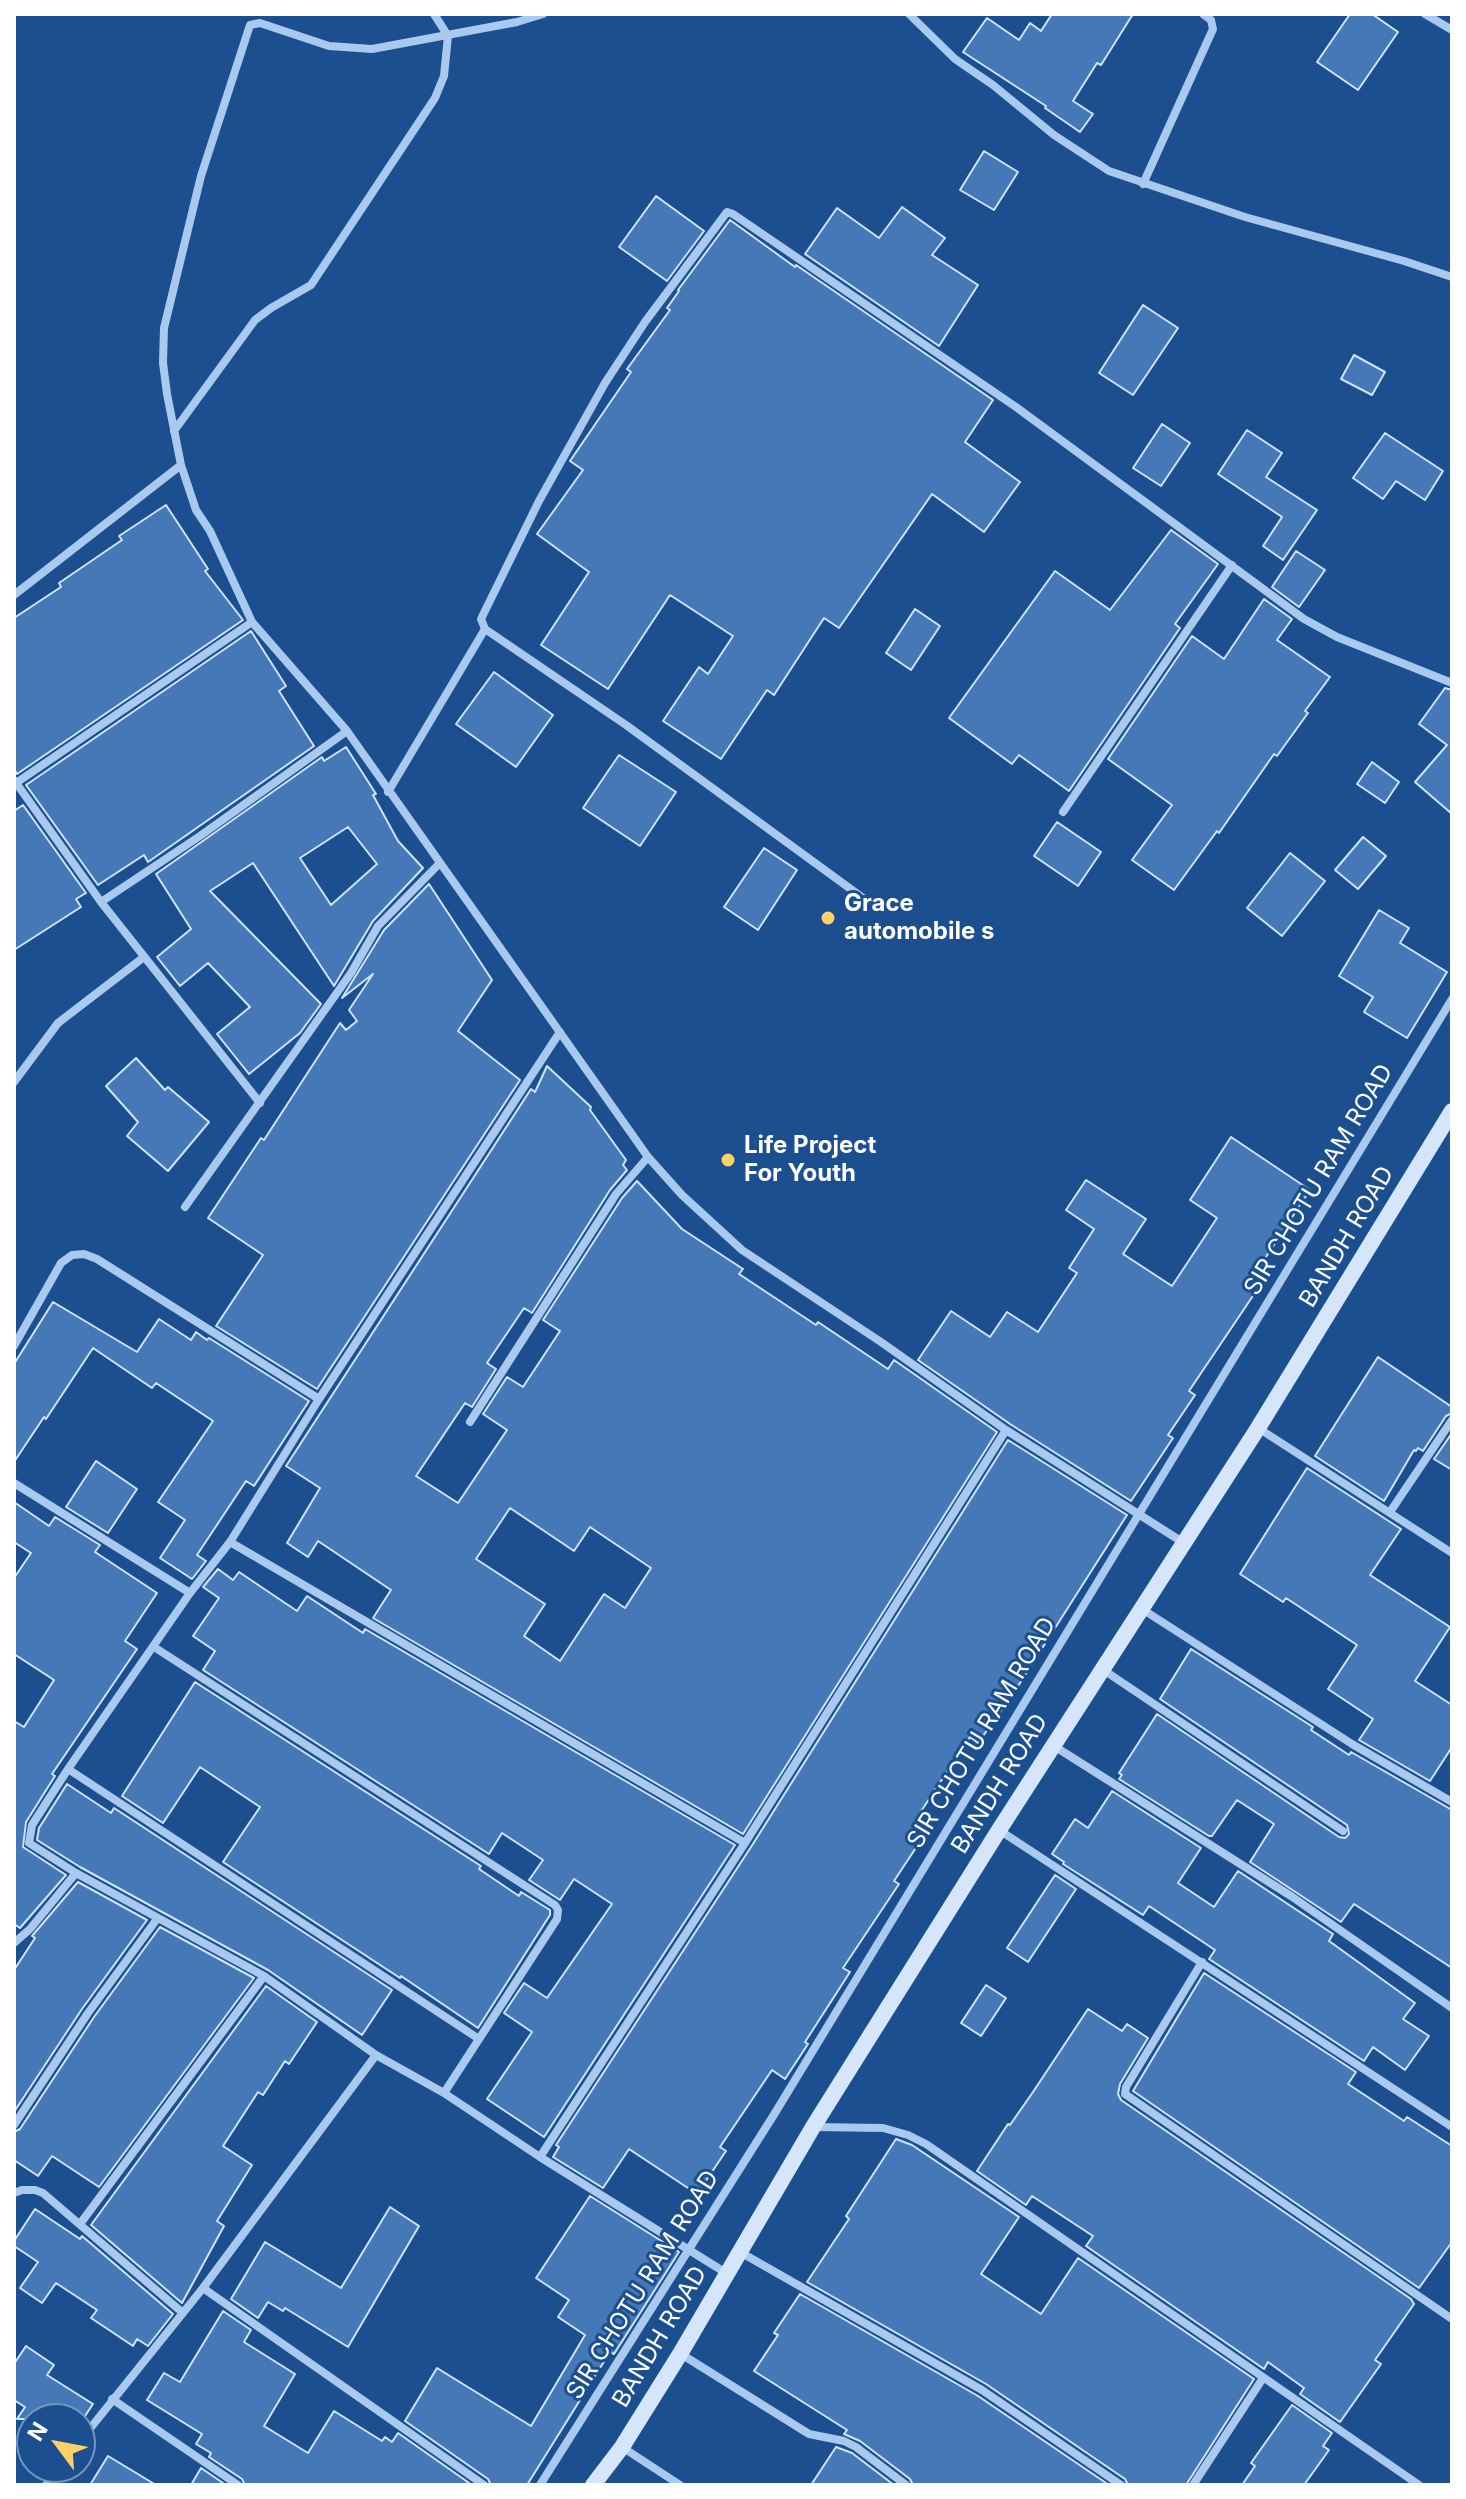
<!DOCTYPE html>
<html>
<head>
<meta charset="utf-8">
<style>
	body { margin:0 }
	#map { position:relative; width:1466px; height:2499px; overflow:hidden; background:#1b4f8f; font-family:Inter,sans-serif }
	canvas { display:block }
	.frame { position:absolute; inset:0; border:16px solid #fff; pointer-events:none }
	.north { position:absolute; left:16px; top:2403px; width:80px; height:80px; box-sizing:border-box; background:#1b4f8f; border:2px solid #7695bc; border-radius:50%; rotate:302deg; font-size:22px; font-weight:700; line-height:32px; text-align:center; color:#fff }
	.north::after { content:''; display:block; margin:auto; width:28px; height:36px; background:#ffd166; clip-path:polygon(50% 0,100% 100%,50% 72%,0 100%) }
</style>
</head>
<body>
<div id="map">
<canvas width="1466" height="2499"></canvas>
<div class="frame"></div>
<div class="north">N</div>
</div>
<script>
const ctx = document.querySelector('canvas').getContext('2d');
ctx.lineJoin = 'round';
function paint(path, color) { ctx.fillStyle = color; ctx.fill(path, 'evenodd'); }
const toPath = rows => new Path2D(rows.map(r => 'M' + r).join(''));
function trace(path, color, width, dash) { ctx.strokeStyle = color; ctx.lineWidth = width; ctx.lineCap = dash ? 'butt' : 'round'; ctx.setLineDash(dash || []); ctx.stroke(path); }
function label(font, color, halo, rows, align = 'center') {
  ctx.font = font + ' Inter,sans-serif'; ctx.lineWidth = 6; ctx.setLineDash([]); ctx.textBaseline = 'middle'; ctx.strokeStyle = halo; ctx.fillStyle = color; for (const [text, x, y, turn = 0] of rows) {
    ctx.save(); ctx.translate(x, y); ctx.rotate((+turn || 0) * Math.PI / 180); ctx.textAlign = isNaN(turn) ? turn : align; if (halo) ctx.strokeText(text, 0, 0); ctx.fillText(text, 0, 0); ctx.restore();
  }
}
const building = toPath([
	[1052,14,1133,14,1101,65,1097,63,1073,101,1093,114,1080,132,1045,108,1046,106,963,52,987,18,1019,40,1030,23,1041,31,1052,14],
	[1350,14,1372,14,1398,32,1358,90,1317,62,1350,14],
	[984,151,1018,172,994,210,960,190,984,151],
	[656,196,704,231,667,281,619,247,656,196],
	[902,207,945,238,932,255,978,285,939,346,805,254,837,208,879,238,902,207],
	[730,220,795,267,796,265,993,400,965,442,1020,482,984,532,932,494,839,628,824,618,774,695,767,690,721,759,663,721,699,667,708,674,733,636,670,595,608,689,541,645,589,572,537,534,583,470,570,461,631,372,627,369,670,310,667,308,679,291,678,290,730,220],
	[1143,305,1178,328,1133,395,1099,373,1143,305],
	[1354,355,1385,372,1372,395,1341,379,1354,355],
	[1162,424,1190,443,1161,486,1133,468,1162,424],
	[1247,430,1282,453,1266,477,1317,510,1283,560,1263,546,1282,517,1218,474,1247,430],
	[1385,433,1443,471,1425,500,1396,481,1383,499,1353,478,1385,433],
	[166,505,208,569,205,571,243,620,17,774,14,769,14,618,61,587,59,583,122,540,119,536,166,505],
	[1171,530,1218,564,1175,624,1180,628,1069,791,1019,755,1012,764,949,718,1055,571,1110,610,1171,530],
	[1296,551,1325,570,1299,607,1272,587,1296,551],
	[1264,599,1292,619,1277,640,1330,677,1305,711,1308,713,1277,756,1274,754,1219,833,1217,831,1174,890,1132,860,1172,805,1108,759,1192,636,1224,659,1264,599],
	[915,609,940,626,911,670,886,653,915,609],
	[251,631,286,686,279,691,314,746,148,862,144,855,98,885,26,785,251,631],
	[494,672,553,715,516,767,456,724,494,672],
	[1445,688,1452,690,1452,814,1415,782,1447,745,1419,724,1445,688],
	[346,747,376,794,373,795,398,841,423,868,373,921,334,986,253,863,210,891,321,1004,300,1033,249,1074,217,1034,250,1007,208,963,180,986,157,957,191,929,156,874,322,757,324,761,346,747],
	[348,827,377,864,331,905,300,858,348,827],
	[619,755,676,792,640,846,583,808,619,755],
	[1372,762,1399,782,1385,803,1357,784,1372,762],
	[23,805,86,893,76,899,81,907,14,950,14,811,23,805],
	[1057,822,1101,852,1078,886,1034,856,1057,822],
	[1363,837,1386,856,1358,889,1335,870,1363,837],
	[764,848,797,870,758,930,724,907,764,848],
	[1290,853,1325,881,1282,936,1247,908,1290,853],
	[429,884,492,980,458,1031,520,1080,317,1389,216,1326,263,1255,208,1218,261,1138,264,1140,340,1023,346,1030,357,1021,349,1010,373,974,342,998,384,930,429,884],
	[1379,910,1409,928,1400,943,1447,972,1407,1038,1364,1012,1373,997,1339,976,1379,910],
	[136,1058,165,1090,168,1087,209,1122,168,1171,127,1136,138,1122,106,1086,136,1058],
	[547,1066,591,1107,590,1110,626,1160,623,1165,627,1170,610,1190,532,1313,524,1308,487,1363,496,1369,472,1407,465,1403,416,1476,458,1503,507,1430,483,1414,507,1377,523,1387,560,1331,543,1320,622,1198,637,1181,682,1229,743,1269,739,1274,816,1325,818,1322,888,1369,894,1360,997,1432,743,1834,373,1618,391,1590,318,1541,308,1557,287,1543,320,1488,286,1466,531,1089,535,1092,547,1066],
	[510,1508,574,1551,590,1527,651,1568,625,1608,604,1594,560,1661,524,1636,545,1604,476,1559,510,1508],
	[1231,1137,1310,1190,1260,1266,1269,1272,1189,1391,1195,1395,1168,1435,1173,1438,1131,1501,1010,1424,918,1360,951,1311,990,1337,1007,1312,1038,1332,1077,1273,1069,1268,1094,1229,1066,1210,1086,1180,1146,1219,1123,1254,1172,1286,1217,1218,1190,1200,1231,1137],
	[53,1302,137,1352,159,1319,191,1340,196,1332,207,1340,209,1338,309,1401,254,1486,246,1481,197,1555,206,1561,192,1579,160,1558,185,1520,158,1502,213,1421,156,1383,152,1388,93,1348,46,1419,44,1417,14,1462,14,1364,53,1302],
	[1378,1357,1452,1407,1452,1413,1446,1416,1423,1451,1418,1448,1416,1451,1414,1450,1384,1501,1315,1456,1378,1357],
	[1452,1433,1452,1470,1434,1459,1452,1433],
	[1008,1440,1127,1515,1013,1694,978,1743,970,1737,916,1819,929,1828,894,1881,899,1884,843,1968,850,1972,805,2042,808,2044,785,2079,772,2070,720,2147,726,2151,697,2194,629,2149,603,2188,553,2157,559,2147,556,2145,751,1847,1008,1440],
	[96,1461,137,1489,108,1533,66,1507,96,1461],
	[1307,1468,1401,1529,1370,1575,1450,1627,1415,1681,1452,1705,1452,1747,1430,1781,1359,1740,1373,1719,1328,1689,1357,1645,1286,1598,1283,1602,1240,1574,1307,1468],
	[14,1502,49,1526,55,1517,100,1545,95,1552,157,1593,125,1641,137,1649,52,1774,55,1776,26,1822,23,1847,66,1875,20,1928,14,1924,14,1721,24,1727,54,1680,14,1654,14,1578,31,1553,14,1542,14,1502],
	[218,1569,233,1580,239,1572,297,1611,307,1596,363,1633,365,1629,735,1845,544,2137,487,2099,532,2032,504,2013,524,1983,547,1998,612,1904,574,1879,560,1900,529,1880,543,1860,502,1833,489,1854,203,1670,215,1651,193,1636,219,1598,203,1587,218,1569],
	[1191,1649,1313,1727,1311,1730,1349,1755,1351,1752,1452,1810,1452,1968,1354,1904,1341,1922,1250,1862,1274,1824,1237,1800,1212,1836,1209,1836,1119,1779,1122,1775,1119,1773,1157,1714,1339,1837,1345,1838,1349,1834,1347,1825,1160,1699,1191,1649],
	[195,1682,481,1866,479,1869,519,1896,521,1892,550,1910,550,1915,478,2028,401,1976,400,1978,223,1862,260,1807,200,1767,163,1823,122,1796,195,1682],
	[67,1784,111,1813,114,1808,392,1990,362,2035,268,1970,80,1867,37,1840,39,1828,67,1784],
	[1112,1791,1201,1848,1178,1883,1214,1907,1238,1871,1333,1934,1329,1941,1415,2003,1403,2019,1429,2036,1405,2070,1373,2047,1364,2061,1209,1959,1215,1950,1149,1906,1143,1915,1063,1864,1064,1862,1052,1854,1075,1819,1088,1828,1112,1791],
	[1055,1875,1076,1889,1028,1962,1007,1948,1055,1875],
	[78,1882,147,1920,82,2009,14,2112,14,1970,35,1938,32,1936,78,1882],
	[160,1927,254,1978,99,2187,52,2156,38,2176,14,2160,14,2132,20,2129,94,2017,160,1927],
	[1204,1973,1356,2072,1348,2084,1404,2121,1407,2117,1452,2146,1452,2242,1419,2288,1133,2091,1204,1973],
	[986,1985,1006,1998,981,2036,961,2023,986,1985],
	[266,1986,317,2022,289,2064,285,2061,263,2095,258,2092,223,2146,252,2165,217,2221,224,2226,182,2303,91,2225,266,1986],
	[1088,2009,1122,2031,1127,2024,1148,2038,1120,2084,1118,2094,1121,2100,1411,2299,1414,2304,1375,2360,1381,2364,1340,2422,1300,2394,1304,2388,1268,2362,1264,2369,1086,2246,1093,2236,1032,2196,1026,2205,977,2171,1008,2124,1010,2125,1033,2092,1088,2009],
	[896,2139,912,2145,1019,2217,981,2274,1041,2314,1078,2258,1254,2379,1186,2485,1128,2485,1125,2479,986,2384,807,2282,849,2219,846,2216,896,2139],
	[590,2196,679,2252,614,2354,610,2352,527,2485,491,2485,488,2479,405,2421,437,2368,531,2426,585,2335,558,2317,569,2300,536,2278,590,2196],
	[390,2207,419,2226,348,2347,285,2308,283,2311,268,2302,258,2318,231,2299,265,2242,341,2288,390,2207],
	[35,2209,80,2239,82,2236,173,2314,148,2346,137,2339,133,2346,91,2318,97,2310,56,2283,42,2303,20,2288,38,2262,14,2246,14,2241,35,2209],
	[800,2294,978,2396,1109,2485,913,2485,910,2479,860,2441,844,2434,847,2430,754,2371,778,2335,774,2333,800,2294],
	[223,2311,251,2330,244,2342,295,2374,264,2426,308,2453,334,2411,382,2441,385,2437,392,2442,398,2433,472,2485,245,2485,242,2479,209,2457,211,2453,196,2444,202,2434,147,2400,164,2373,180,2382,223,2311],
	[26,2346,54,2365,47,2375,93,2404,83,2419,17,2419,25,2407,14,2400,14,2364,26,2346],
	[1292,2405,1332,2433,1323,2446,1329,2450,1304,2485,1242,2485,1255,2466,1251,2463,1292,2405],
	[836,2447,852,2453,894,2485,811,2485,836,2447],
	[108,2456,156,2485,90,2485,108,2456],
	[201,2468,226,2485,191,2485,201,2468]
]);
paint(building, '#4478b7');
trace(building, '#cfe3fa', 2);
trace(toPath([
	[543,14,517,22,372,49,329,46,260,23,250,25,201,176,164,328,163,363,167,394,181,465,196,510,210,531,252,622,347,731,648,1157,682,1195,742,1250,881,1342,1006,1430,1184,1543],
	[909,14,955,59,993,85,1054,135,1109,171,1245,217,1404,261,1452,277],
	[1425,14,1452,30],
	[1143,184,1213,29,1211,20,1203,14],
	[174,431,255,320,271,308,311,285,435,98,444,76,448,36,434,14],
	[14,595,181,465],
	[14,780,101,902,260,1103],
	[16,783,252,622],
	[388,792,485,629],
	[1063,812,1232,565],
	[863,898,626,725,485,629,481,619,539,501,605,383,645,322,727,212,733,214,1016,407,1304,619,1337,637,1452,683],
	[101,902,200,836,347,731],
	[14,1082,58,1023,144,957],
	[185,1207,351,973,378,926,439,864],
	[14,1346,61,1263,72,1255,84,1254,97,1259,319,1399],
	[470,1422,616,1194,648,1157],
	[1258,1428,1452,1553],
	[14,1483,190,1593],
	[1390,1512,1452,1420],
	[230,1542,745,1843],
	[1142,1609,1352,1744,1452,1802],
	[154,1647,555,1905,558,1910,557,1919,444,2093],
	[1102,1669,1343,1831],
	[1054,1746,1291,1896,1452,2008],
	[68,1769,479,2039],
	[999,1830,1452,2127],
	[14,1943,30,1929,76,1873],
	[1202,1962,1126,2087,1125,2094,1452,2319],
	[14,2125,88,2013,157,1919],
	[814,2127,883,2128,908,2135,926,2144,1419,2485],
	[540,2157,444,2093,376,2055,264,1976,76,1873,29,1843,32,1825,68,1769,190,1593,230,1542,319,1399,560,1032],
	[14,2193,22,2190,35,2190,43,2193,183,2313],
	[80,2224,264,1976],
	[740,2252,982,2390,1121,2485],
	[726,2273,540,2157,745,1843,1006,1430],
	[203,2288,484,2485],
	[681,2354,809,2434,844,2441,856,2447,906,2485],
	[112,2399,238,2485],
	[80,2441,203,2288,376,2055],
	[622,2447,680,2485],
	[46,2485,60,2467],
	[540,2485,775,2113,1452,999],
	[1193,2485,1263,2378]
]), '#a9c9ee', 8);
trace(toPath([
	[593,2485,622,2447,680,2354,813,2127,999,1830,1258,1428,1452,1111]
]), '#d6e6fa', 16);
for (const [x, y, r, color] of [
	[828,918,8,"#ffd166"],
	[728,1160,8,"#ffd166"]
]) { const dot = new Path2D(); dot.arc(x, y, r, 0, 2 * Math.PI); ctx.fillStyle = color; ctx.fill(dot); trace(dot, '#1b4f8f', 3); }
label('bold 24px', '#fff', '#1b4f8f', [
	["Grace",844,904],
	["automobile s",844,932],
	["Life Project",744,1146],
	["For Youth",744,1174]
], 'left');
label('24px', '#fff', '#1b4f8f', [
	["SIR CHOTU RAM ROAD",1319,1180,-59],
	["BANDH ROAD",1347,1237,-59],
	["SIR CHOTU RAM ROAD",982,1733,-59],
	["BANDH ROAD",1000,1784,-58],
	["SIR CHOTU RAM ROAD",643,2285,-58],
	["BANDH ROAD",660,2337,-59]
]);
</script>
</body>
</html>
